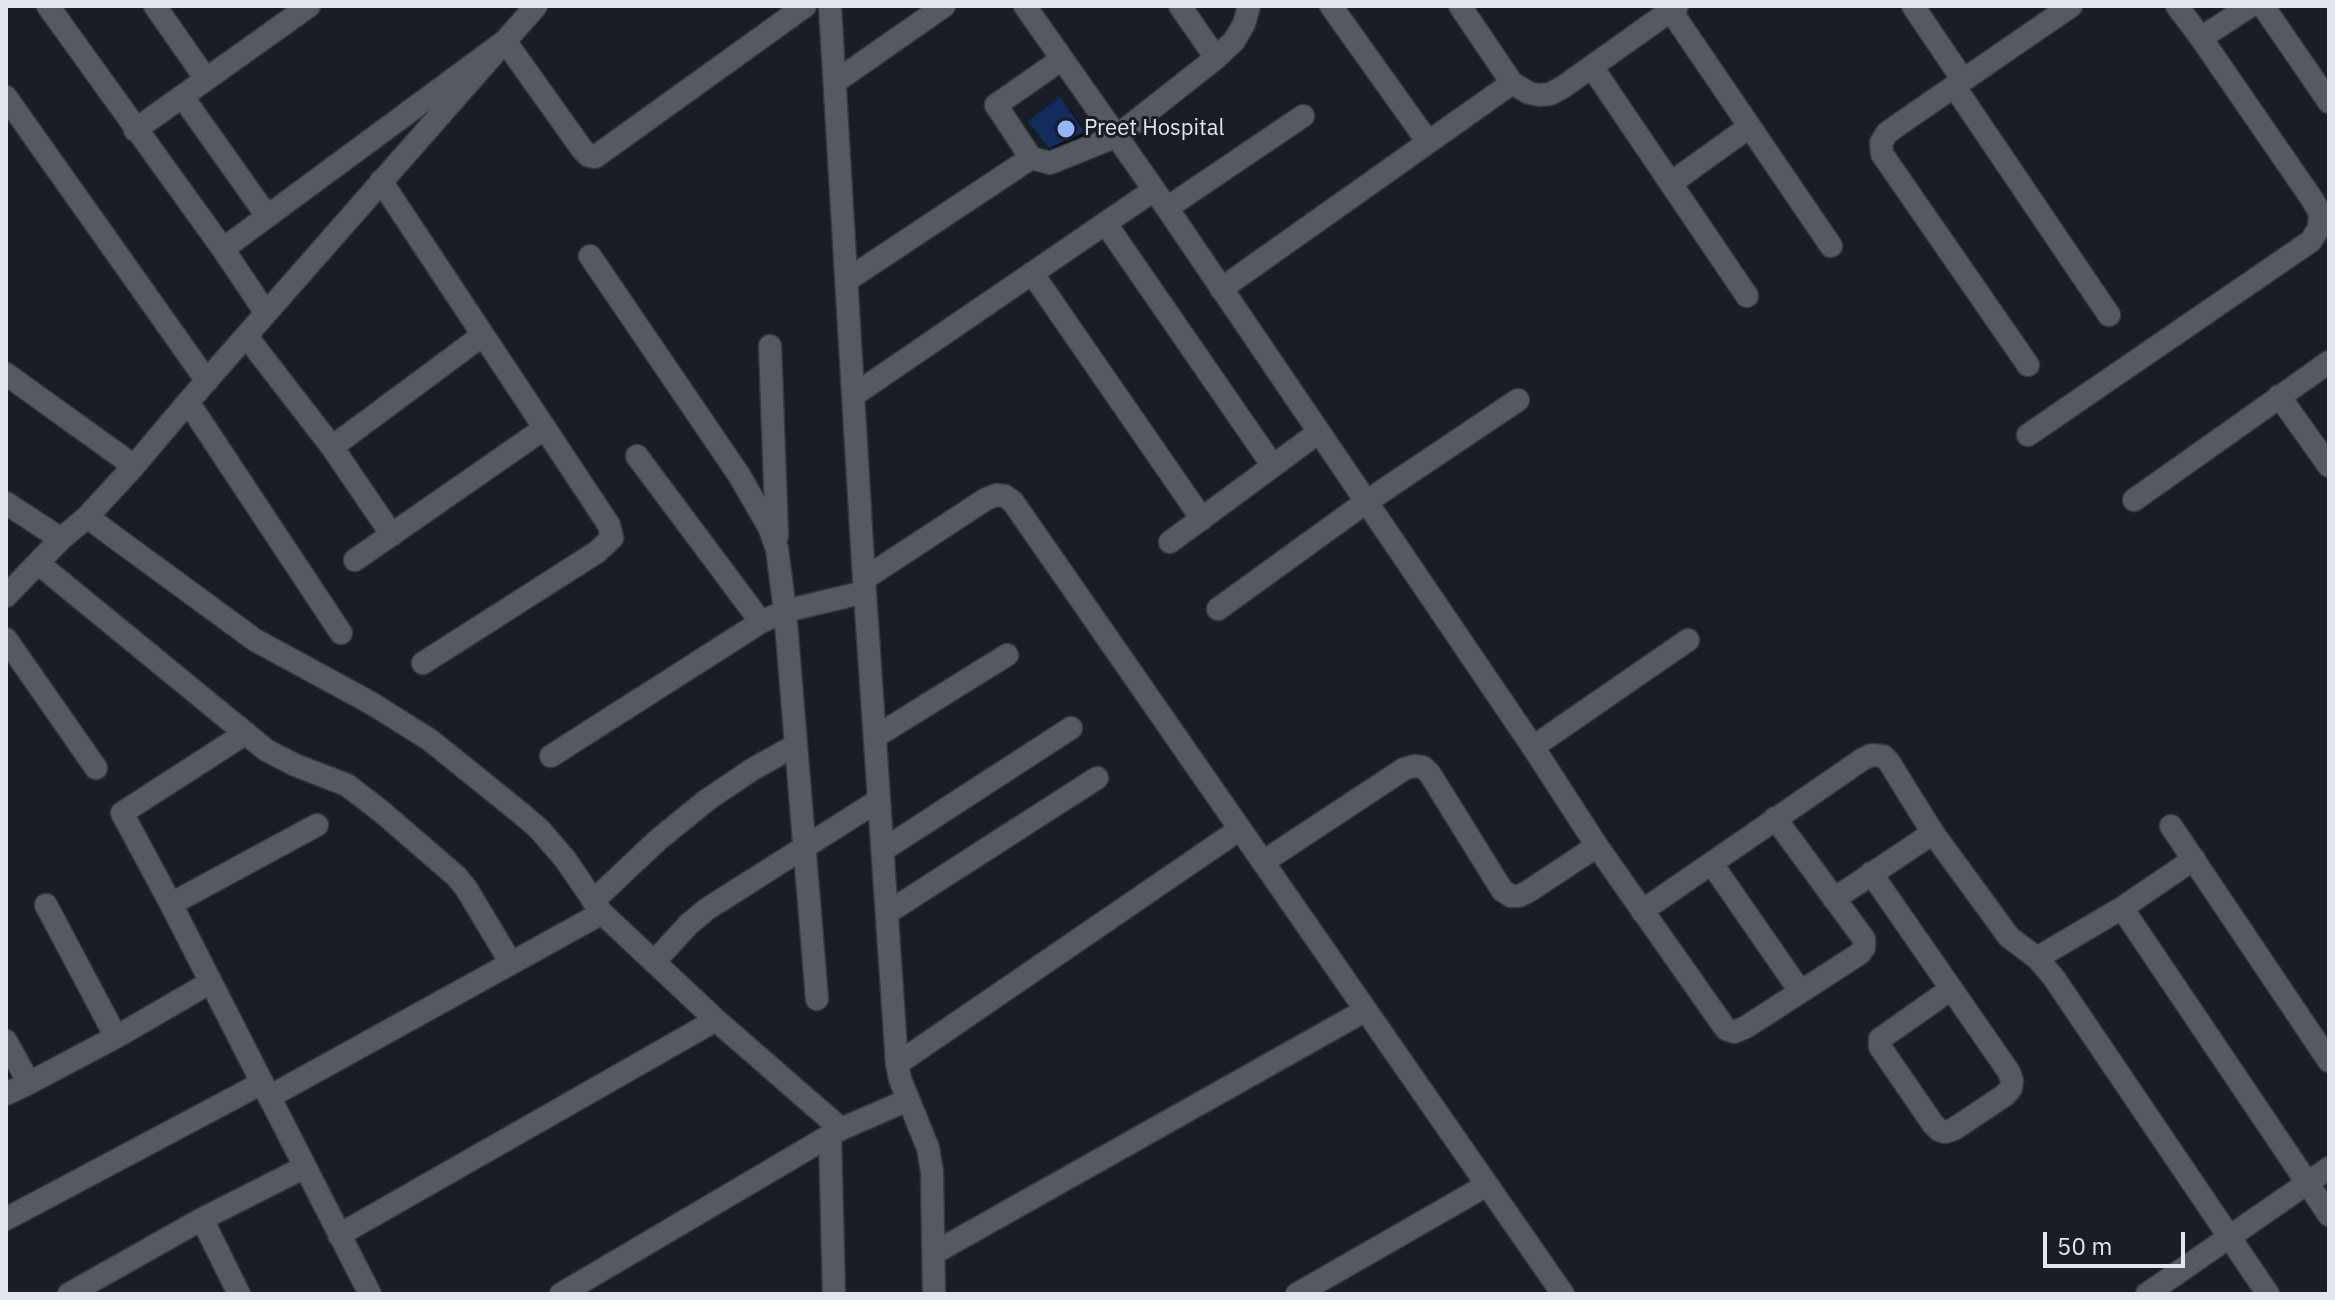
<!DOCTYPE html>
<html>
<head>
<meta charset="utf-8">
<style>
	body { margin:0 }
	#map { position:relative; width:2335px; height:1300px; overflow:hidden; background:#181d26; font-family:"IBM Plex Sans",sans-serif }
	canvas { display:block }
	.frame { position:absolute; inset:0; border:8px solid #e2e5eb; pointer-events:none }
	.scale { position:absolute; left:2043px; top:1232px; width:142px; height:36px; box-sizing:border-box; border:4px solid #e2e5eb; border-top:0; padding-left:10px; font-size:24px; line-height:28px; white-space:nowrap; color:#e2e5eb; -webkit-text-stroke:6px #181d26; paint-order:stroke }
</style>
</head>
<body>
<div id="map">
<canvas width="2335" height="1300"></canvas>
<div class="frame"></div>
<div class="scale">50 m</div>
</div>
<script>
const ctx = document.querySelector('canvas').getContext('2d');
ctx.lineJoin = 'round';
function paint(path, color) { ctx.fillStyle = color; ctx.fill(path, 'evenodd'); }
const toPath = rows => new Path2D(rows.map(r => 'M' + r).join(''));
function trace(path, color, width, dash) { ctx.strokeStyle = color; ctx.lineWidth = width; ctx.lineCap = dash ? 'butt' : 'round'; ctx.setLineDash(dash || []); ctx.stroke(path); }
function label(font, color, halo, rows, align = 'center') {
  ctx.font = font + ' "IBM Plex Sans",sans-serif'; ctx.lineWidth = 6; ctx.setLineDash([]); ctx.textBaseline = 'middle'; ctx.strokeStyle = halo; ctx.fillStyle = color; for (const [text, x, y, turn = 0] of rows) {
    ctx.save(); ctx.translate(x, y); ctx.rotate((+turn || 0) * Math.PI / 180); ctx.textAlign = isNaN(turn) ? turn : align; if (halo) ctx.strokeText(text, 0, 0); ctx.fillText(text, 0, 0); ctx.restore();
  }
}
paint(toPath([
	[1060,100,1071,111,1094,143,1061,158,1051,147]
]), '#0007');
paint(toPath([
	[1060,97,1085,132,1049,148,1028,121]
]), '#132c60');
const minor = toPath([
	[48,6,223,249,266,313],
	[155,6,206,79],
	[830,6,864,579,897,1064,900,1079,928,1148,932,1172,934,1294],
	[1025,6,1167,208,1533,747,1597,846,1723,1025,1726,1029,1734,1032,1746,1027,1859,954,1864,948,1864,939,1775,818],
	[1180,6,1216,58],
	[1331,6,1428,142],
	[1460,6,1512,83,1529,93,1540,95,1550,94,1563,87,1677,6],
	[1913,6,1963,80],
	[2177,6,2201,38,2250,6],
	[2263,6,2329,102],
	[1671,11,1831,246],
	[1592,67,1747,296],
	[835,82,944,6],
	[1954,86,2109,315],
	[182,96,267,216],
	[6,97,207,381],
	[135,130,309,6],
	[1031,158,1050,163,1117,136,1216,58,1234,41,1244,24,1249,6],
	[381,181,609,525,612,538,597,552,423,663],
	[1671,183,1749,127],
	[1167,208,1303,116],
	[1106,224,1273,466],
	[223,249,505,41,582,149,589,156,595,157,805,6],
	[590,256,739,475,769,527,777,549,785,611,817,999],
	[1032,273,1202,519],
	[847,280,1031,158,996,105,1062,59],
	[1221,289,1512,83],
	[247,337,332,447,392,535],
	[770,346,777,536],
	[2028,365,1882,154,1881,143,1887,133,1898,125,2071,6],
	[6,374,134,466],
	[854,395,1154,190],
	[2279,396,2329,466],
	[188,402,341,633],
	[2028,435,2311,241,2319,228,2320,213,2312,199,2201,38],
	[332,447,483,335],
	[637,456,761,622],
	[2134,500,2329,362],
	[6,503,61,539],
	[87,517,255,640,371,703,430,740,523,815,540,830,565,859,602,913,716,1020,841,1129],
	[1170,542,1319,432],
	[355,560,545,428],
	[39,564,266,750,295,765,347,785,382,812,456,876,466,888,511,963],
	[864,579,986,499,996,495,1005,496,1013,502,1563,1294],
	[6,596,61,539,87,517,134,466,188,402,536,6],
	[1218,609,1366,502,1518,400],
	[6,639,96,768],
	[875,737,1007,655],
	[1533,747,1688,640],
	[551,756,761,622,785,611,865,592],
	[317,825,171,904,370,1294],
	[2171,826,2329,1061],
	[883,850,1071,728],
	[1263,862,1404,769,1414,766,1423,767,1430,774,1502,890,1511,896,1519,896,1529,891,1597,846],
	[1712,864,1800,991],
	[1871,873,2009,1072,2012,1081,2011,1088,2005,1095,1954,1129,1945,1132,1939,1130,1933,1124,1880,1047,1880,1039,1951,989],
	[1834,899,1933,833],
	[593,901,659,839,707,800,753,769,796,745],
	[171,904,122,813,246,733],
	[46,905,116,1037],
	[2122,908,2329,1215],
	[1642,911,1863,759,1872,755,1883,756,1889,762,1933,833,2009,937,2037,958,2054,978,2268,1294],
	[887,913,1097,778],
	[2037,958,2122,908,2194,859],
	[654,962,689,924,707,909,879,800],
	[6,1041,29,1083,116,1037,211,982],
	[897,1064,1240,829],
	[6,1094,29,1083],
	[269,1097,602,913],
	[830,1136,834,1294],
	[6,1219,262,1083],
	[202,1219,239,1294],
	[339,1235,716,1020],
	[934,1253,1366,1010],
	[69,1294,202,1219,305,1167],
	[561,1294,841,1129,908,1100],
	[1297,1294,1487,1185],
	[2147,1294,2329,1168]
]);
trace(minor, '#35383f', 25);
trace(minor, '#545964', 22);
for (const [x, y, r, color] of [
	[1066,129,10,"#92b7fd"]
]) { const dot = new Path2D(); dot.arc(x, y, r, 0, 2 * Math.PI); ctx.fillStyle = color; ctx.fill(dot); trace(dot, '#181d26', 3); }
label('22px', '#e2e5eb', '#181d26', [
	["Preet Hospital",1084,129]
], 'left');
</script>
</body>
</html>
